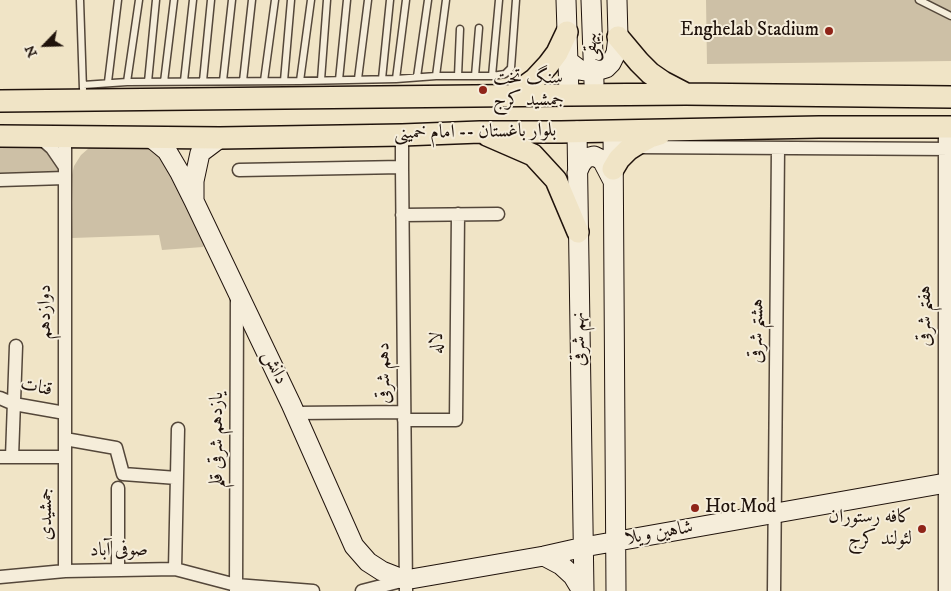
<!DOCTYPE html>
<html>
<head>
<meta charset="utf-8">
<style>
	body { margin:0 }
	#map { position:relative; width:951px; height:591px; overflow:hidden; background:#f0e4c6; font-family:"IM FELL DW Pica",serif }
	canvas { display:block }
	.north { position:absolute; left:20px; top:20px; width:50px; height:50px; -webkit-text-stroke:4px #f5edda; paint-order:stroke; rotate:246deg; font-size:14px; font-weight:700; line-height:20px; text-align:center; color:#20130c }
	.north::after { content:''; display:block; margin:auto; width:18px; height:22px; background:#20130c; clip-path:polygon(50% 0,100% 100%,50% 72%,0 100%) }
</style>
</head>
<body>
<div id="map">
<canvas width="951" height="591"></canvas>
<div class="north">N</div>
</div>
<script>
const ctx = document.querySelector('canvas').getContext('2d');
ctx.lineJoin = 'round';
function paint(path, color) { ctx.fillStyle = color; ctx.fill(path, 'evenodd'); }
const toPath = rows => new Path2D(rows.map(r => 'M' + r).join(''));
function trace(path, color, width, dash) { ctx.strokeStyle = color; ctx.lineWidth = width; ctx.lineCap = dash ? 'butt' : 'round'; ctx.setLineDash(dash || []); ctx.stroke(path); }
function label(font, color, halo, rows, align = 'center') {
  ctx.font = font + ' "IM FELL DW Pica",Amiri,serif'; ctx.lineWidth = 4; ctx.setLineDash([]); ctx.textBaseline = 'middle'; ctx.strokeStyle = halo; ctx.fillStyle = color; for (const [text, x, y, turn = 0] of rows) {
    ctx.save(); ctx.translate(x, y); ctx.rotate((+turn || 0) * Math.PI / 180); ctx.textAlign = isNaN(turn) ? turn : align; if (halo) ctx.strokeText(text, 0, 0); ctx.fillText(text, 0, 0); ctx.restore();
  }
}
paint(toPath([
	[706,0,951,0,951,61,707,64],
	[101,143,149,145,164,157,207,241,203,247,162,250,159,235,72,238,73,202,72,175,74,166,81,155,89,148],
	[0,148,52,148,59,166,57,173,0,174]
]), '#cdc0a6');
const lane = toPath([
	[80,0,83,89],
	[919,0,951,16],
	[436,76,446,0],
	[458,76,460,29],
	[475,76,479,28],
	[492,76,499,0],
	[417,77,428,0],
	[358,79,368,0],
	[382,79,390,0],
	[396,79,406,0],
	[321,80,327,0],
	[339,80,347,0],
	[184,81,193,0],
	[203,81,211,0],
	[223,81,232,0],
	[243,81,252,0],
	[264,81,275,0],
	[284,81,291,0],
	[300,81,311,0],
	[108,82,118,0],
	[127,82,139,0],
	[148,82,156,0],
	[164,82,174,0],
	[83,85,127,82,300,81,396,79,436,76,492,76,505,74,511,68,516,0]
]);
const street = toPath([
	[945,127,945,591],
	[65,136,65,571],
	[36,139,44,141,52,148,65,167],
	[636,147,951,149],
	[402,167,406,591],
	[239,170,402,167,402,135],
	[0,180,65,178],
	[402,215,498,214],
	[0,398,14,404,65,413],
	[295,413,404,412],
	[404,420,456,420,458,214],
	[65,439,116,448,123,474,177,478],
	[0,457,65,457],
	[12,457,16,346],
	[175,569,178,429],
	[118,570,118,488],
	[0,577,65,571,175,569,236,585,313,591],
	[236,591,237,296],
	[362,591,405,580],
	[774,591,778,148]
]);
const secondary = toPath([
	[566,0,569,95],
	[591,0,594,83],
	[567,60,580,70,593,72,606,68,611,63,616,53,618,37,617,0],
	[577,131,584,591],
	[613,131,616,591],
	[150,137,167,151,180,173,194,201,291,404,354,546,368,562,382,571,405,580,544,556,584,547,951,482],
	[577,173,581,164,586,158,594,156,602,160,613,181],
	[194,200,194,181,200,153,220,138],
	[544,556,561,565,573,576,582,591]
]);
const primary = toPath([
	[618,37,639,62,650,73,663,82,686,94],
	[513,95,535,79,548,65,557,53,567,32],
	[0,101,569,95,686,94,951,97],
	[487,135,533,155,556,180,578,232],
	[0,136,220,138,402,135,480,132,561,132,819,127,951,127],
	[613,169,619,159,628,150,639,143,650,137,660,134]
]);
trace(lane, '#54473a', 9);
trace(street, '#54473a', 15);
trace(secondary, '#20130c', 21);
trace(primary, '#20130c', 24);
trace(lane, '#f5edda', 6);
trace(street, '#f5edda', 12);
trace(secondary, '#f5edda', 19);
trace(primary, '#f0e4c6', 21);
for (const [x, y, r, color] of [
	[829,31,5,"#8f2418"],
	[483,90,5,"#8f2418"],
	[695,508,5,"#8f2418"],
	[922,529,5,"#8f2418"]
]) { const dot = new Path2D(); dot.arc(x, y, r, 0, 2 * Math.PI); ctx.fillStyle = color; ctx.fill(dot); trace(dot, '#f5edda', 2); }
label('19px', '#20130c', '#f5edda', [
	["Enghelab Stadium",819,31],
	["سنگ تخت",493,79,"left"],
	["جمشید کرج",493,101,"left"],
	["Hot Mod",705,508,"left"],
	["کافه رستوران",912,518],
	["لئولند کرج",912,540]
], 'right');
label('19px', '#20130c', '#f5edda', [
	["بیهقی",592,47,-91],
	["بلوار باغستان -- امام خمینی",475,133,-1],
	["دوازدهم",46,312,-90],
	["هفتم شرقی",926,316,-90],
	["هشتم شرقی",758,331,-89],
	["نهم شرقی",580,339,-91],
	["لاله",438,343,-90],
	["دانش",274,368,65],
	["دهم شرقی",385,373,-91],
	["قنات",36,388,12],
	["یازدهم شرقی قلم",218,440,-90],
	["جمشیدی",47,514,-90],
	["شاهین ویلا",659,534,-10],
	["صوفی آباد",119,551,-1]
]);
</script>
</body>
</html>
